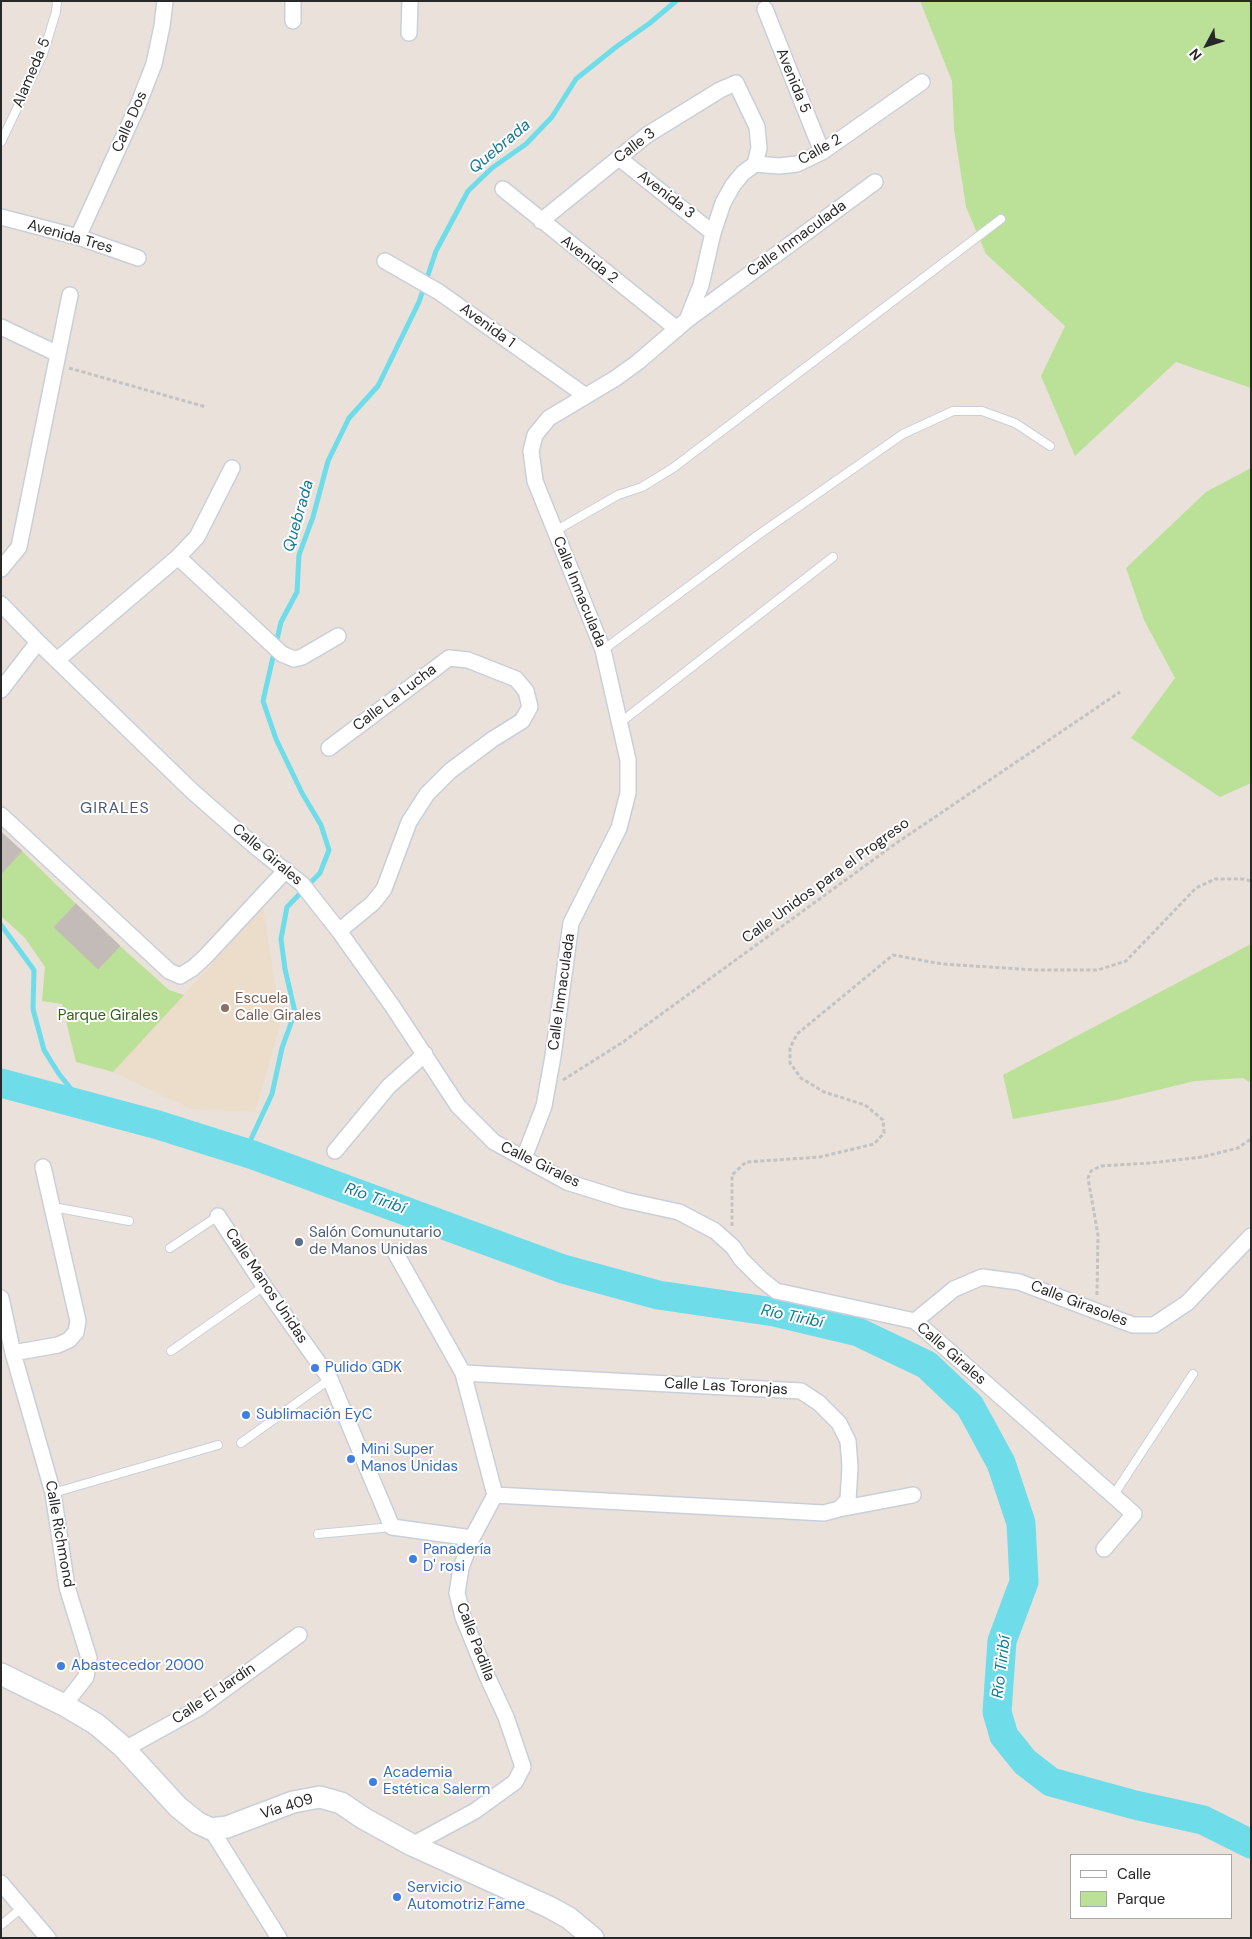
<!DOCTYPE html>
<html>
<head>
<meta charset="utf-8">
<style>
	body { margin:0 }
	#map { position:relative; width:1252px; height:1939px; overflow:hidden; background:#eae1da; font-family:"DM Sans",sans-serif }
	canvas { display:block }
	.frame { position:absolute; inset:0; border:2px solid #282828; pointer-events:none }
	.legend { position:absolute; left:1070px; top:1854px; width:162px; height:65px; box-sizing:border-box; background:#fff; border:1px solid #a9a9a9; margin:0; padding:6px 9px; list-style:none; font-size:15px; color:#282828 }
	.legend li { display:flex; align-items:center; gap:10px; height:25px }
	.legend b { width:25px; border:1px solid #a9a9a9 }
	.north { position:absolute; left:1182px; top:20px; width:50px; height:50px; -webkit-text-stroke:4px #fff; paint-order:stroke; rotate:230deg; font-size:14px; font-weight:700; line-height:20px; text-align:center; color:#282828 }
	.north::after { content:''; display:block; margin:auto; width:18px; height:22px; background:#282828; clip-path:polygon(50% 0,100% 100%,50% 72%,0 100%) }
</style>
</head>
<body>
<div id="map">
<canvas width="1252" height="1939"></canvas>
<div class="frame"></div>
<ul class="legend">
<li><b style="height:6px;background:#fff"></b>Calle</li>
<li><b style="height:14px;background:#bbe098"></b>Parque</li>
</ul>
<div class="north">N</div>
</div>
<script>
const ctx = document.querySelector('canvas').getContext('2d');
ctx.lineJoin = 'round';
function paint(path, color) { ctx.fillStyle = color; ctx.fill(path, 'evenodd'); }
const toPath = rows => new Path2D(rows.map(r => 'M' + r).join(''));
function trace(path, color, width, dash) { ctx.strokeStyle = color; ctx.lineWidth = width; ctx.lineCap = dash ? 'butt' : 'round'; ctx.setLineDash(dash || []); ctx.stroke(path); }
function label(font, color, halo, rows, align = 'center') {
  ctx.font = font + ' "DM Sans",sans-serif'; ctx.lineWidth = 4; ctx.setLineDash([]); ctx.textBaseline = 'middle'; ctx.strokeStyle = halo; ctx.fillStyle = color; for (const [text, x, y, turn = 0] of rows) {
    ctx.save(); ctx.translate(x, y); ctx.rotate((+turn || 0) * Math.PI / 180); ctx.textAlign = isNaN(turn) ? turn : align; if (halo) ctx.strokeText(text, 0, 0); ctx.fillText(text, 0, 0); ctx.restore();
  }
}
paint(toPath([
	[263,908,281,1022,255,1112,191,1109,113,1072]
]), '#ecdcca');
paint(toPath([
	[920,1,1251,1,1251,388,1176,362,1075,456,1041,376,1065,326,986,254,966,207,954,129,952,81],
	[1251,468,1251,783,1220,797,1131,738,1175,678,1144,620,1126,568,1206,492],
	[22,851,76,904,54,927,120,946,169,990,184,995,113,1072,76,1062,62,1004,42,1001,45,967,25,938,1,916,1,874],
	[1251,944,1251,1083,1243,1078,1195,1081,1116,1100,1013,1119,1003,1075]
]), '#bbe098');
trace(toPath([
	[1,925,34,970,33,1009,44,1050,59,1074,84,1105],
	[245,1152,272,1094,282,1048,295,1012,285,969,281,939,287,907,320,873,329,850,321,825,302,793,276,739,263,701,281,622,297,592,299,555,313,517,328,461,349,418,378,386,419,302,436,251,468,191,492,168,526,144,552,117,576,79,616,47,650,23,676,1]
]), '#6fdcea', 5);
trace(toPath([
	[1,1083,158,1125,253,1155,563,1269,658,1295,774,1312,858,1332,927,1365,970,1406,1001,1463,1021,1523,1024,1582,1002,1641,997,1712,1004,1736,1025,1762,1051,1782,1135,1805,1203,1820,1251,1844]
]), '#6fdcea', 29);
const building = toPath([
	[1,832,22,851,1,874,1,832],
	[76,904,120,946,98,969,54,927,76,904]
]);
paint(building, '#c3bbb7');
trace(building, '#c5bdb4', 1);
const lane = toPath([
	[1,142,43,54,56,12,57,1],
	[555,531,618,495,642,487,673,468,1001,219],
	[603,650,758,535,903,434,953,411,982,411,1015,423,1050,446],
	[621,722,833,557],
	[53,1207,129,1221],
	[170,1248,218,1216],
	[171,1351,264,1286],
	[241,1443,330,1379],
	[53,1493,218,1445],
	[1113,1496,1193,1374],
	[318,1534,392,1527],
	[1,1925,23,1907]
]);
const street = toPath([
	[765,9,822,152],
	[293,21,293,1],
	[409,33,410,1],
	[619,158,713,233],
	[503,189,677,329],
	[1,217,78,237,138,258],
	[541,221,647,135,720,90,736,83,757,127,759,148,755,164],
	[78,237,138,105,154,64,162,26,165,1],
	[385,261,439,292,586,396],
	[687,320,701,285,713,233,723,203,733,185,743,173,755,164,779,166,797,164,822,152,922,82],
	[1,327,58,354],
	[178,557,282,654,294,659,302,657,338,636],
	[1,569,19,547,70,295],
	[1,604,38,642,192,791,257,848,302,884,339,931,393,1007,458,1106,494,1142,567,1182,624,1200,679,1212,715,1231,733,1247,741,1259,761,1279,776,1291,915,1321,1134,1514,1104,1549],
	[57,660,178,557,197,537,232,468],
	[1,690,38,642],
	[329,748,449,658,468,660,516,679,526,691,530,707,522,721,493,739,450,771,427,794,409,822,384,889,373,903,339,931],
	[1,815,169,971,180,976,193,968,206,956,286,870],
	[335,1151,389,1086,425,1054],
	[524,1158,544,1106,553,1056,571,923,619,828,628,793,628,760,603,650,535,481,531,451,535,435,549,418,616,378,638,362,687,320,875,182],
	[218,1216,264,1286,330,1379,392,1527,472,1538],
	[395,1252,463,1373,495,1495,472,1538,461,1568,457,1593,463,1617,487,1676,506,1717,523,1767,515,1782,475,1811,412,1845],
	[1,1298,13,1353,53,1493,67,1587,89,1658,86,1677,64,1705],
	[915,1321,954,1289,982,1277,1019,1282,1133,1325,1154,1325,1187,1303,1251,1236],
	[13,1353,58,1345,69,1340,76,1332,78,1321,43,1167],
	[463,1373,801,1391,819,1403,839,1423,848,1441,850,1467,848,1500,839,1509,824,1513,495,1495],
	[839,1509,913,1495],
	[125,1749,199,1708,299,1635],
	[211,1829,279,1938],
	[1,1883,48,1938]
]);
const secondary = toPath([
	[1,1674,64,1705,96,1724,122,1746,178,1807,198,1823,211,1829,227,1827,293,1802,320,1797,341,1803,363,1818,412,1845,549,1907,569,1918,593,1938]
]);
trace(lane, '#c9cfda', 10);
trace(street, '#c9cfda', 18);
trace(secondary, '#c9cfda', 24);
trace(toPath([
	[69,368,206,407],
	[563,1080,623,1042,895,844,1120,692],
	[732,1226,732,1175,746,1162,820,1157,874,1144,884,1133,883,1120,865,1105,824,1092,801,1078,790,1063,790,1048,797,1034,893,955,942,964,1035,970,1098,970,1126,961,1196,888,1215,879,1243,879,1251,881],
	[1097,1295,1098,1235,1088,1178,1091,1171,1101,1166,1150,1163,1202,1157,1238,1148,1251,1139]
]), '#c3c3c3', 3, [4, 2.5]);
trace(lane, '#fff', 8);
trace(street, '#fff', 15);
trace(secondary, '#fff', 21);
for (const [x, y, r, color] of [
	[225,1008,5,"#8d6e63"],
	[299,1242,5,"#5c6f8a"],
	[315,1368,5,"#3f7fe0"],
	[246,1415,5,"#3f7fe0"],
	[351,1459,5,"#3f7fe0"],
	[413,1559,5,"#3f7fe0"],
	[61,1666,5,"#3f7fe0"],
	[373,1782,5,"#3f7fe0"],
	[397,1897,5,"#3f7fe0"]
]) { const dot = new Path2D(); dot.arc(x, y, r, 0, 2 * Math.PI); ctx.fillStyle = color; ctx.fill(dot); trace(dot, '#fff', 2); }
label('15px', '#282828', '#fff', [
	["Alameda 5",32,73,-67],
	["Avenida 5",793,81,68],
	["Calle Dos",130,122,-66],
	["Calle 3",635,146,-37],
	["Calle 2",820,150,-29],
	["Avenida 3",666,195,38],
	["Avenida Tres",70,237,16],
	["Calle Inmaculada",797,239,-36],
	["Avenida 2",589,260,38],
	["Avenida 1",487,326,36],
	["Calle Inmaculada",579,592,68],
	["Calle La Lucha",395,698,-37],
	["Calle Girales",267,855,40],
	["Calle Unidos para el Progreso",826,881,-36],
	["Calle Inmaculada",562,992,-82],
	["Calle Girales",540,1165,26],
	["Calle Manos Unidas",266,1286,56],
	["Calle Girasoles",1079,1304,21],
	["Calle Girales",951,1354,41],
	["Calle Las Toronjas",726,1387,3],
	["Calle Richmond",59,1534,80],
	["Calle Padilla",475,1642,69],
	["Calle El Jardín",214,1694,-34],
	["Vía 409",287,1807,-17]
]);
label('15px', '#785e54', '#fff', [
	["Escuela",235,999],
	["Calle Girales",235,1016]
], 'left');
label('15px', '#35621b', '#fff', [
	["Parque Girales",108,1016]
]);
label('15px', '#4e5e75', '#fff', [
	["Salón Comunutario",309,1233],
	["de Manos Unidas",309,1250]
], 'left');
label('15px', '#366cbe', '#fff', [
	["Pulido GDK",325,1368],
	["Sublimación EyC",256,1415],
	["Mini Super",361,1450],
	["Manos Unidas",361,1467],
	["Panadería",423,1550],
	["D' rosi",423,1567],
	["Abastecedor 2000",71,1666],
	["Academia",383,1773],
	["Estética Salerm",383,1790],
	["Servicio",407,1888],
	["Automotriz Fame",407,1905]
], 'left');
label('italic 16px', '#117b94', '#fff', [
	["Quebrada",500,147,-40],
	["Quebrada",299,516,-74],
	["Río Tiribí",375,1199,20],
	["Río Tiribí",792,1317,12],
	["Río Tiribí",1002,1667,-83]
]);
ctx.letterSpacing = '1px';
label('16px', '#4a5977', '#fff', [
	["GIRALES",115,809]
]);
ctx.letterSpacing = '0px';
</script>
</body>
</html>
